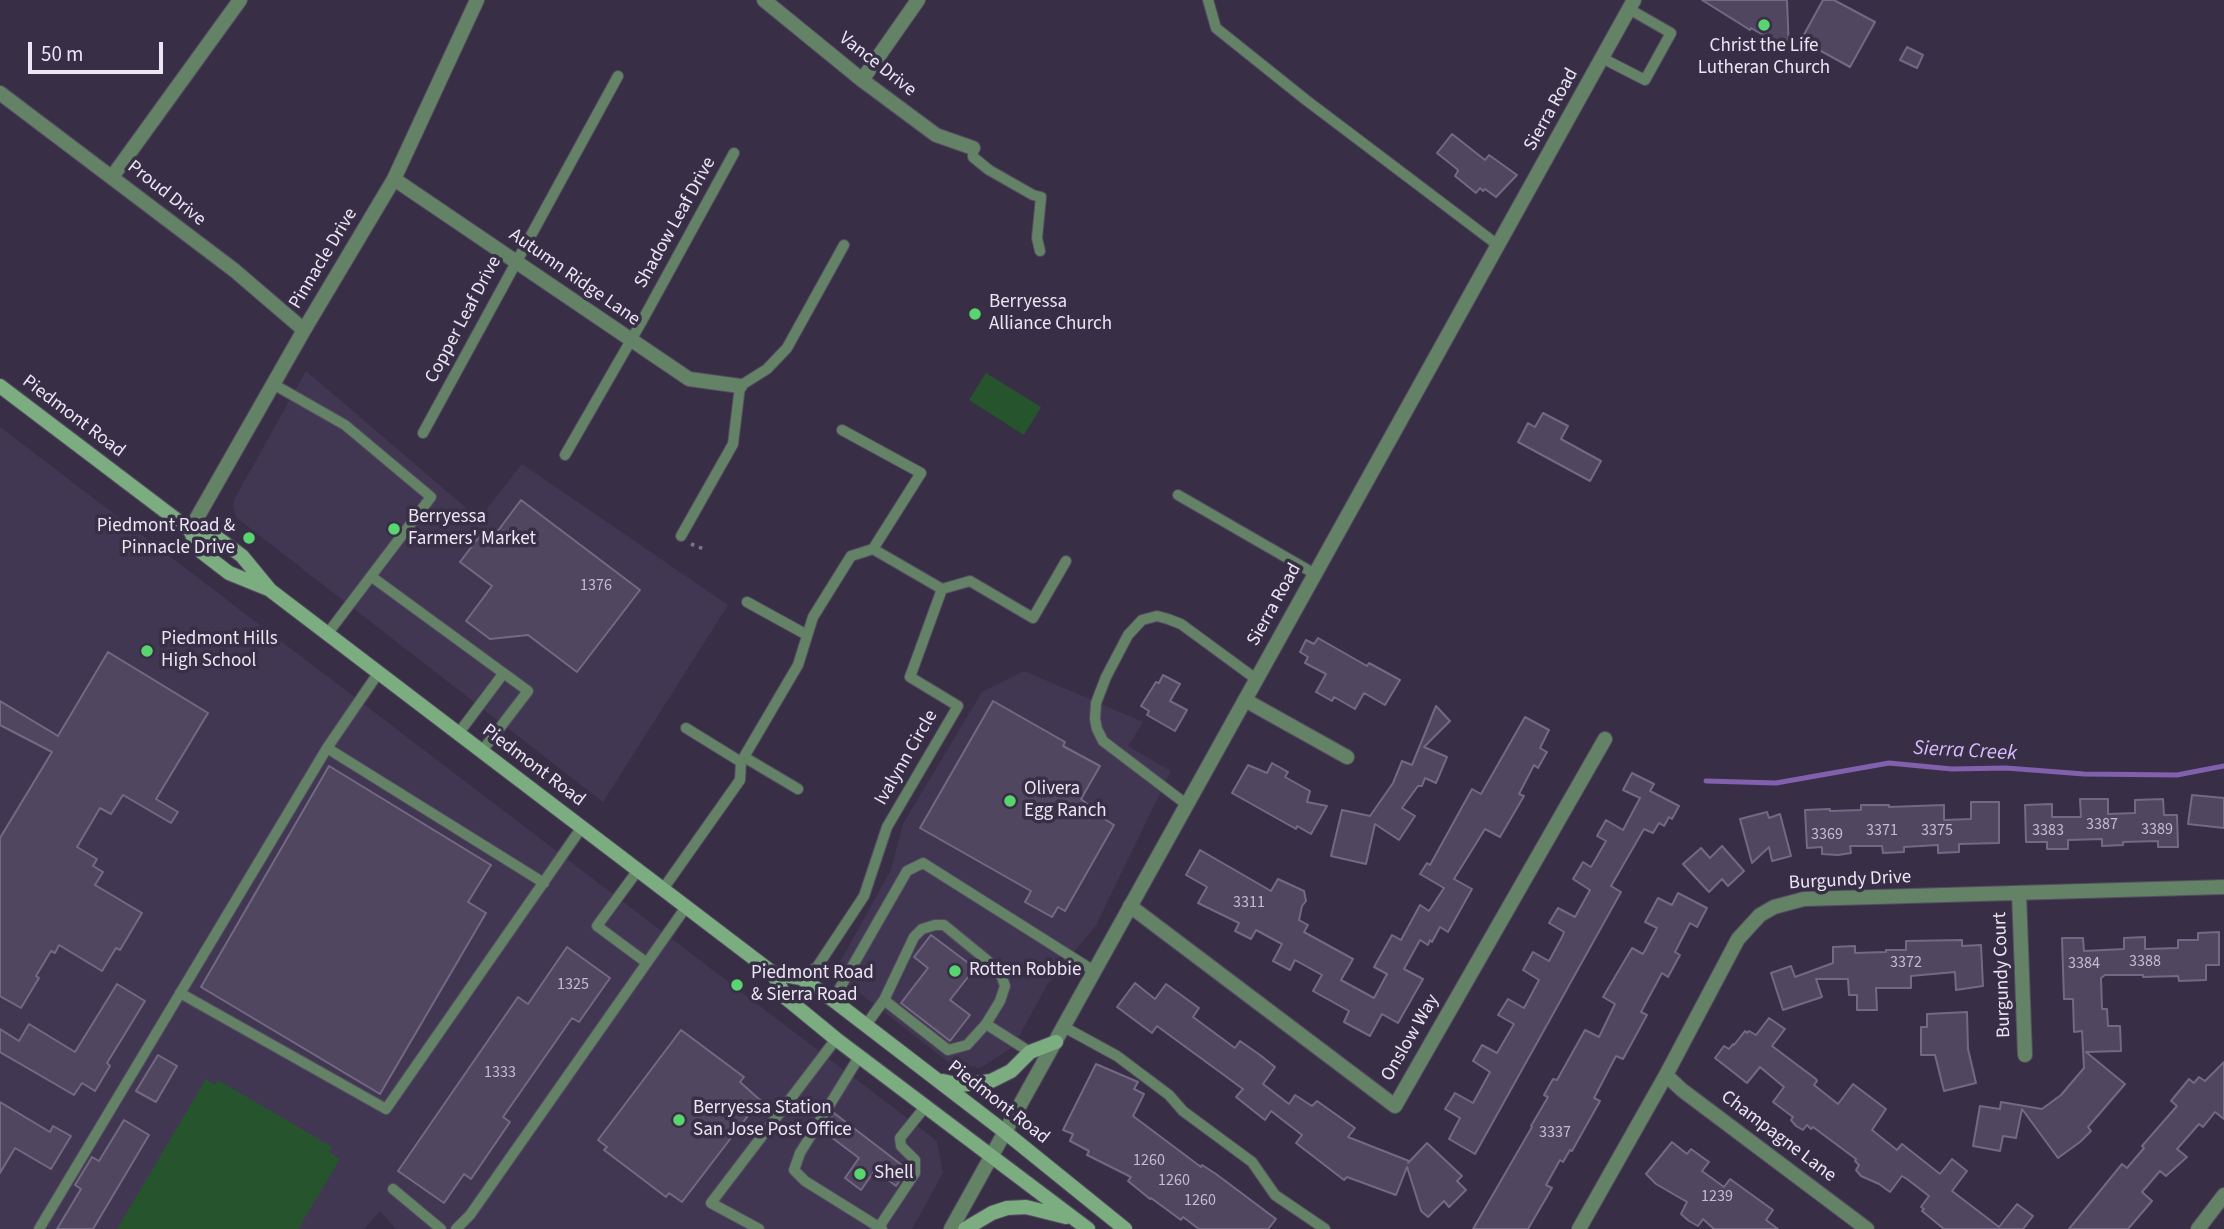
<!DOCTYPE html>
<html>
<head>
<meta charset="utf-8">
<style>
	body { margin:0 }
	#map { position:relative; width:2224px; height:1229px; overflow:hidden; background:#382f46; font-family:"Source Sans 3",sans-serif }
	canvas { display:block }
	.scale { position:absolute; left:28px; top:42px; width:135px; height:32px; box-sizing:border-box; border:4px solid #ebe5f4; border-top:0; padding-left:9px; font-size:21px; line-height:24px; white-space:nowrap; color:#ebe5f4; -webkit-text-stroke:5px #382f46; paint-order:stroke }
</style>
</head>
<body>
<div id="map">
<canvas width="2224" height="1229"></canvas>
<div class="scale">50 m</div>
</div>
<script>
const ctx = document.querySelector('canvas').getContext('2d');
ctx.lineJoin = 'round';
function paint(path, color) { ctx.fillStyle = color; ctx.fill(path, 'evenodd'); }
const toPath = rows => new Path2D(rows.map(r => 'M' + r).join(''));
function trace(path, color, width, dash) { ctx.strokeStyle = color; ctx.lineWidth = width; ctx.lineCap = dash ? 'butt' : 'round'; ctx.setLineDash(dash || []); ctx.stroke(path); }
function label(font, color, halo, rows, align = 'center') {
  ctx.font = font + ' "Source Sans 3",sans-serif'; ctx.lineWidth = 7; ctx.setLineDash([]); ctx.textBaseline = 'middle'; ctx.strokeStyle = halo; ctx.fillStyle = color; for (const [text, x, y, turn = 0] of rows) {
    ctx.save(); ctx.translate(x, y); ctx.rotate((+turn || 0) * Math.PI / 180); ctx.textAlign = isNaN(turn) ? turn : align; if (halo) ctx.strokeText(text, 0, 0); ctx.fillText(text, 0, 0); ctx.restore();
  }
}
paint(toPath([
	[306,371,479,519,522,464,728,605,603,802,237,518,233,508,234,500],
	[0,427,937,1141,943,1173,912,1229,396,1229,380,1211,364,1229,0,1229],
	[1024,671,1143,722,1128,746,1171,771,1096,925,1047,985,1013,1047,980,1068,947,1061,834,973,891,870,903,824,982,692]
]), '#423753');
paint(toPath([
	[986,373,1041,407,1024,435,969,400],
	[206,1079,215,1085,218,1080,332,1147,329,1152,340,1159,298,1229,117,1229]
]), '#26542d');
trace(toPath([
	[1706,781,1776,783,1889,763,1952,769,2006,768,2084,774,2177,775,2224,766]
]), '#8160ad', 5);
const building = toPath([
	[1702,0,1787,0,1789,50,1751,28,1750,30,1702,0],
	[1823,0,1834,0,1875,22,1850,67,1801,40,1823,0],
	[1907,47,1923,55,1917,68,1900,60,1907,47],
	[1452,134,1485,160,1489,155,1517,175,1496,197,1485,189,1483,191,1480,188,1476,193,1455,176,1458,171,1457,169,1437,153,1452,134],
	[1543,413,1568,426,1561,439,1601,461,1590,481,1518,442,1528,423,1535,427,1543,413],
	[521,500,640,590,577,672,528,635,490,639,466,621,492,586,460,562,485,529,494,536,521,500],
	[1318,638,1367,666,1369,663,1400,680,1385,705,1364,693,1355,709,1334,697,1332,701,1316,692,1326,674,1305,663,1308,657,1300,652,1306,640,1314,644,1318,638],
	[108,652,208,713,156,799,178,812,171,823,123,795,111,814,100,808,77,847,97,859,93,866,103,872,95,885,142,913,120,950,116,948,102,971,59,945,55,953,51,951,36,976,39,978,21,1008,0,996,0,838,52,752,0,725,0,701,58,736,108,652],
	[1163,675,1180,684,1170,701,1187,710,1175,731,1147,715,1149,711,1141,706,1156,682,1159,683,1163,675],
	[993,701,1065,742,1063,746,1100,766,1081,799,1096,811,1095,813,1114,825,1065,911,1058,907,1052,917,1025,902,1031,891,920,828,993,701],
	[1436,706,1450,721,1424,747,1447,757,1436,783,1425,778,1422,786,1418,786,1402,808,1415,816,1399,840,1375,824,1366,864,1331,856,1342,810,1370,816,1393,783,1402,761,1412,765,1436,706],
	[1525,717,1549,730,1540,748,1547,752,1538,768,1534,765,1519,794,1524,796,1500,837,1485,829,1454,879,1472,889,1448,932,1440,927,1432,942,1430,940,1428,945,1420,940,1404,969,1423,979,1398,1023,1382,1014,1370,1036,1344,1022,1349,1011,1313,991,1322,975,1295,960,1290,970,1273,961,1282,944,1256,930,1251,939,1235,931,1239,923,1198,903,1207,887,1186,875,1200,850,1271,891,1278,879,1304,891,1306,901,1302,906,1299,920,1308,925,1304,932,1353,959,1341,980,1374,998,1387,974,1374,967,1392,935,1401,940,1420,905,1429,911,1444,888,1420,874,1427,863,1430,865,1472,789,1481,794,1525,717],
	[1272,763,1288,772,1285,777,1310,791,1307,802,1327,806,1311,834,1297,826,1296,829,1232,793,1248,765,1267,773,1272,763],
	[329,766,491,865,468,902,486,913,380,1094,201,987,329,766],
	[1632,773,1654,784,1650,791,1679,806,1672,819,1669,817,1664,826,1659,823,1653,833,1644,829,1611,886,1621,892,1475,1154,1449,1139,1460,1118,1445,1109,1455,1093,1473,1103,1490,1072,1473,1061,1482,1045,1497,1053,1514,1024,1498,1015,1508,999,1524,1008,1539,980,1523,970,1533,952,1549,961,1562,937,1564,932,1549,923,1558,908,1575,917,1590,890,1573,879,1583,862,1591,867,1606,841,1597,836,1606,820,1623,830,1640,798,1623,790,1632,773],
	[2192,795,2224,798,2224,828,2188,824,2192,795],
	[2080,799,2108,799,2108,814,2135,813,2135,800,2163,799,2164,815,2177,815,2178,847,2158,847,2158,841,2123,842,2123,845,2102,846,2102,839,2068,840,2068,849,2047,849,2047,842,2026,842,2025,805,2052,804,2052,817,2081,817,2080,799],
	[1971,802,1999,802,1999,843,1959,844,1959,852,1938,853,1938,845,1904,847,1904,852,1883,853,1882,846,1850,846,1851,853,1838,855,1822,854,1822,847,1807,848,1805,810,1830,809,1830,811,1861,810,1861,805,1889,805,1889,807,1944,805,1944,820,1971,819,1971,802],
	[1767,812,1769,818,1780,814,1791,856,1772,861,1769,847,1752,863,1740,819,1767,812],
	[1722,846,1744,871,1728,886,1722,879,1709,892,1683,864,1701,848,1710,858,1722,846],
	[1678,893,1707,908,1697,927,1690,923,1675,952,1680,955,1668,977,1662,973,1641,1012,1647,1015,1623,1059,1616,1056,1594,1098,1600,1101,1572,1151,1570,1150,1563,1162,1560,1160,1546,1185,1552,1188,1528,1229,1473,1229,1532,1127,1531,1126,1548,1097,1544,1095,1553,1079,1557,1080,1585,1030,1599,1037,1615,1004,1603,997,1632,948,1643,954,1657,928,1645,922,1658,898,1672,905,1678,893],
	[2219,932,2219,965,2206,965,2206,980,2179,981,2178,976,2143,977,2143,975,2105,975,2101,978,2102,1009,2107,1009,2108,1026,2120,1026,2121,1051,2086,1052,2125,1084,2088,1127,2091,1131,2080,1142,2058,1158,2022,1109,2016,1138,2003,1136,2000,1151,1973,1146,1980,1106,2000,1109,2001,1102,2042,1109,2061,1095,2084,1068,2082,1031,2074,1032,2073,999,2064,999,2062,938,2083,938,2084,951,2124,949,2124,938,2145,937,2145,949,2178,948,2178,940,2198,940,2198,933,2219,932],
	[931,935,975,968,950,1000,970,1015,950,1041,901,1003,928,968,914,957,931,935],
	[1962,940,1962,946,1981,945,1983,986,1956,990,1955,972,1911,976,1911,988,1876,988,1877,1010,1857,1010,1857,995,1849,995,1848,979,1816,979,1822,997,1783,1010,1771,973,1791,966,1795,977,1833,963,1833,947,1855,946,1855,953,1886,952,1886,950,1906,950,1906,941,1962,940],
	[567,947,610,978,579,1022,572,1018,503,1117,510,1122,471,1179,464,1174,444,1203,398,1171,518,997,528,1004,567,947],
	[1135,983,1155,999,1166,984,1199,1008,1193,1017,1235,1048,1240,1041,1260,1055,1275,1067,1263,1084,1289,1104,1295,1095,1312,1106,1317,1101,1355,1128,1348,1137,1409,1161,1408,1163,1427,1143,1462,1176,1457,1181,1466,1190,1449,1207,1444,1201,1428,1217,1421,1211,1407,1167,1396,1195,1347,1177,1344,1180,1296,1143,1302,1135,1271,1111,1265,1120,1236,1097,1243,1089,1157,1026,1152,1033,1117,1007,1135,983],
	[117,984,145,1001,107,1063,110,1066,95,1091,82,1083,74,1095,0,1052,0,1029,19,1041,29,1024,75,1052,117,984],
	[1967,1012,1968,1049,1976,1083,1944,1091,1935,1055,1921,1055,1921,1027,1927,1027,1927,1014,1967,1012],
	[1769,1018,1785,1029,1772,1046,1816,1079,1817,1081,1814,1085,1838,1104,1853,1084,1886,1109,1872,1130,1897,1150,1902,1144,1940,1174,1952,1159,1967,1171,1952,1191,1999,1227,2017,1204,2033,1216,2023,1229,1944,1229,1922,1211,1924,1209,1921,1207,1929,1196,1907,1179,1902,1176,1890,1192,1879,1184,1861,1176,1856,1170,1859,1165,1855,1161,1856,1159,1813,1127,1811,1129,1807,1125,1803,1130,1796,1126,1791,1120,1793,1117,1773,1102,1784,1087,1760,1067,1747,1083,1715,1058,1724,1046,1729,1049,1733,1044,1734,1045,1745,1031,1747,1033,1749,1031,1756,1035,1769,1018],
	[681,1030,744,1077,740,1082,760,1100,682,1202,669,1193,666,1197,604,1150,607,1147,598,1140,681,1030],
	[158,1055,177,1066,156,1102,136,1091,158,1055],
	[2224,1062,2224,1119,2215,1112,2203,1127,2199,1124,2177,1149,2187,1157,2166,1176,2160,1171,2142,1192,2152,1201,2128,1229,2069,1229,2122,1164,2127,1168,2144,1148,2142,1146,2177,1106,2171,1101,2189,1079,2194,1083,2199,1077,2205,1081,2224,1062],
	[1096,1064,1138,1082,1134,1089,1144,1094,1133,1116,1201,1167,1202,1165,1216,1174,1276,1219,1268,1229,1199,1229,1183,1217,1181,1220,1151,1198,1150,1199,1128,1181,1131,1177,1087,1155,1089,1151,1070,1141,1073,1134,1063,1130,1096,1064],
	[0,1102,50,1132,53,1126,71,1136,51,1169,15,1148,0,1173,0,1102],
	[834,1113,907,1169,896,1186,875,1170,861,1190,845,1178,859,1158,823,1131,834,1113],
	[124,1120,149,1135,93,1229,57,1229,81,1189,75,1185,92,1157,99,1161,124,1120],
	[1672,1142,1687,1154,1691,1149,1709,1162,1702,1171,1724,1187,1730,1179,1773,1210,1766,1220,1778,1229,1714,1229,1703,1219,1698,1226,1689,1221,1681,1214,1687,1202,1656,1184,1646,1174,1672,1142]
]);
paint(building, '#50465f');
trace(building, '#746984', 2);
const service = toPath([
	[1208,0,1216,28,1306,100,1499,246],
	[1602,58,1645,80,1671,33,1629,9],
	[973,148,973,157,989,170,1033,195,1041,197,1037,238,1040,251],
	[273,384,345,425,431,497,328,633],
	[842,430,921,473,873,549],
	[423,433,618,76],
	[565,455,642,321,734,153],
	[1178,495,1315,574],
	[681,536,733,444,740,386,767,369,787,348,844,245],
	[372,577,528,691,482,751],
	[942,589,970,581,1033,618,1066,561],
	[747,602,807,635],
	[686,728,741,762],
	[458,734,503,674],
	[327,748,544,883],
	[744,757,798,789],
	[1186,804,1103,741,1097,729,1095,719,1096,703,1106,677,1128,635,1142,620,1157,616,1168,619,1181,624,1256,679],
	[638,870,597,926,647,963],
	[663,889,740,780,741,762,798,665,813,617,851,556,873,549,942,589],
	[801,978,817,967,864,896,887,827,958,706,910,677,942,589],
	[180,993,386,1109,582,827],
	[833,1000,907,871,923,863,1094,971],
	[884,1000,948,1050,967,1045,986,1024],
	[866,1025,884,1000,914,937,922,929,935,925,944,925,988,961,1002,977,1005,986,1000,1001,986,1024,1030,1052],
	[1064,1027,1117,1056,1169,1095,1183,1111,1252,1162,1275,1195,1325,1229],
	[859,1057,800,1153,794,1170,805,1181,882,1229],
	[393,1189,441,1229],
	[879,1227,915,1173,915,1160,901,1146,900,1138,925,1107],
	[39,1229,327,748,379,672],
	[456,1229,470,1215,686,907],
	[759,1229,711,1203,836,1039]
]);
const minor = toPath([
	[764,0,862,80,936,135,973,148],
	[862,80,918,0],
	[0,93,234,270,304,330],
	[112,177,240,0],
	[394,179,689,379,740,386],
	[190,530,304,330,394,179,477,0],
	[1245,700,1347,757],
	[2019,893,2025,1055],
	[1130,906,1395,1106,1605,739],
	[1666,1075,1682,1090,1867,1229],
	[1579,1229,1666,1075,1738,939,1760,915,1774,907,1804,899,2224,887]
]);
const tertiary = toPath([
	[951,1229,1634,0],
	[2198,1229,2224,1195]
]);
const secondary = toPath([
	[0,386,190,530,211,533,242,556,270,590,773,973,786,998,836,1039,1088,1229],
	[190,530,199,550,229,573,266,588],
	[773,973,801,978,833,1000,1005,1132,1125,1229],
	[943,1081,960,1085,991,1081,1011,1071,1030,1052,1056,1042],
	[965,1229,992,1213,1007,1208,1026,1207,1066,1217]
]);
trace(service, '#554c62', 12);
trace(minor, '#554c62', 16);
trace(tertiary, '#554c62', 16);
trace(secondary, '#554c62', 16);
trace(toPath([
	[691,544,704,549]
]), '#7c7589', 3.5, [3.5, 5]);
trace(service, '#638266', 10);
trace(minor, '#638266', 14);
trace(tertiary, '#638266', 14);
trace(secondary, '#7cad81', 14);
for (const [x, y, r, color] of [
	[1764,25,7,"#59d56f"],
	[975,314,7,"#59d56f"],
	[394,529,7,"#59d56f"],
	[249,538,7,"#59d56f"],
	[147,651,7,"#59d56f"],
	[1010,801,7,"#59d56f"],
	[955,971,7,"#59d56f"],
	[737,985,7,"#59d56f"],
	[679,1120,7,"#59d56f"],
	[860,1174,7,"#59d56f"]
]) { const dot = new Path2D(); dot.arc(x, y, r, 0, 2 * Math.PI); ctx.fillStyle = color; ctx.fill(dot); trace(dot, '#382f46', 2.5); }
label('16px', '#c4bdcf', null, [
	["1376",596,586],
	["3387",2102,825],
	["3389",2157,830],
	["3371",1882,831],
	["3375",1937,831],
	["3383",2048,831],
	["3369",1827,835],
	["3311",1249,903],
	["3388",2145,962],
	["3372",1906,963],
	["3384",2084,964],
	["1325",573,985],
	["1333",500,1073],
	["3337",1555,1133],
	["1260",1149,1161],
	["1260",1174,1181],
	["1239",1717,1197],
	["1260",1200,1201]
]);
label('19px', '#ebe5f4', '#382f46', [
	["Christ the Life",1764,47,"center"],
	["Lutheran Church",1764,69,"center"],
	["Berryessa",989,303],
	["Alliance Church",989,325],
	["Berryessa",408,518],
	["Farmers' Market",408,540],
	["Piedmont Road &",235,527,"right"],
	["Pinnacle Drive",235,549,"right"],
	["Piedmont Hills",161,640],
	["High School",161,662],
	["Olivera",1024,790],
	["Egg Ranch",1024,812],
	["Rotten Robbie",969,971],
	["Piedmont Road",751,974],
	["& Sierra Road",751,996],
	["Berryessa Station",693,1109],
	["San Jose Post Office",693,1131],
	["Shell",874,1174]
], 'left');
label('19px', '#ebe5f4', '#382f46', [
	["Vance Drive",877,65,38],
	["Sierra Road",1552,110,-61],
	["Proud Drive",166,194,38],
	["Shadow Leaf Drive",676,223,-61],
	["Pinnacle Drive",324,259,-59],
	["Autumn Ridge Lane",574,278,35],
	["Copper Leaf Drive",464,320,-62],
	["Piedmont Road",73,417,37],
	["Sierra Road",1275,605,-61],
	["Ivalynn Circle",907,758,-60],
	["Piedmont Road",533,766,37],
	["Burgundy Drive",1850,881,-3],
	["Burgundy Court",2003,975,-92],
	["Onslow Way",1411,1038,-60],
	["Piedmont Road",998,1103,38],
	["Champagne Lane",1778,1137,37]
]);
label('italic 21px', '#d8befe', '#382f46', [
	["Sierra Creek",1965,752,3]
]);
</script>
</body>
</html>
